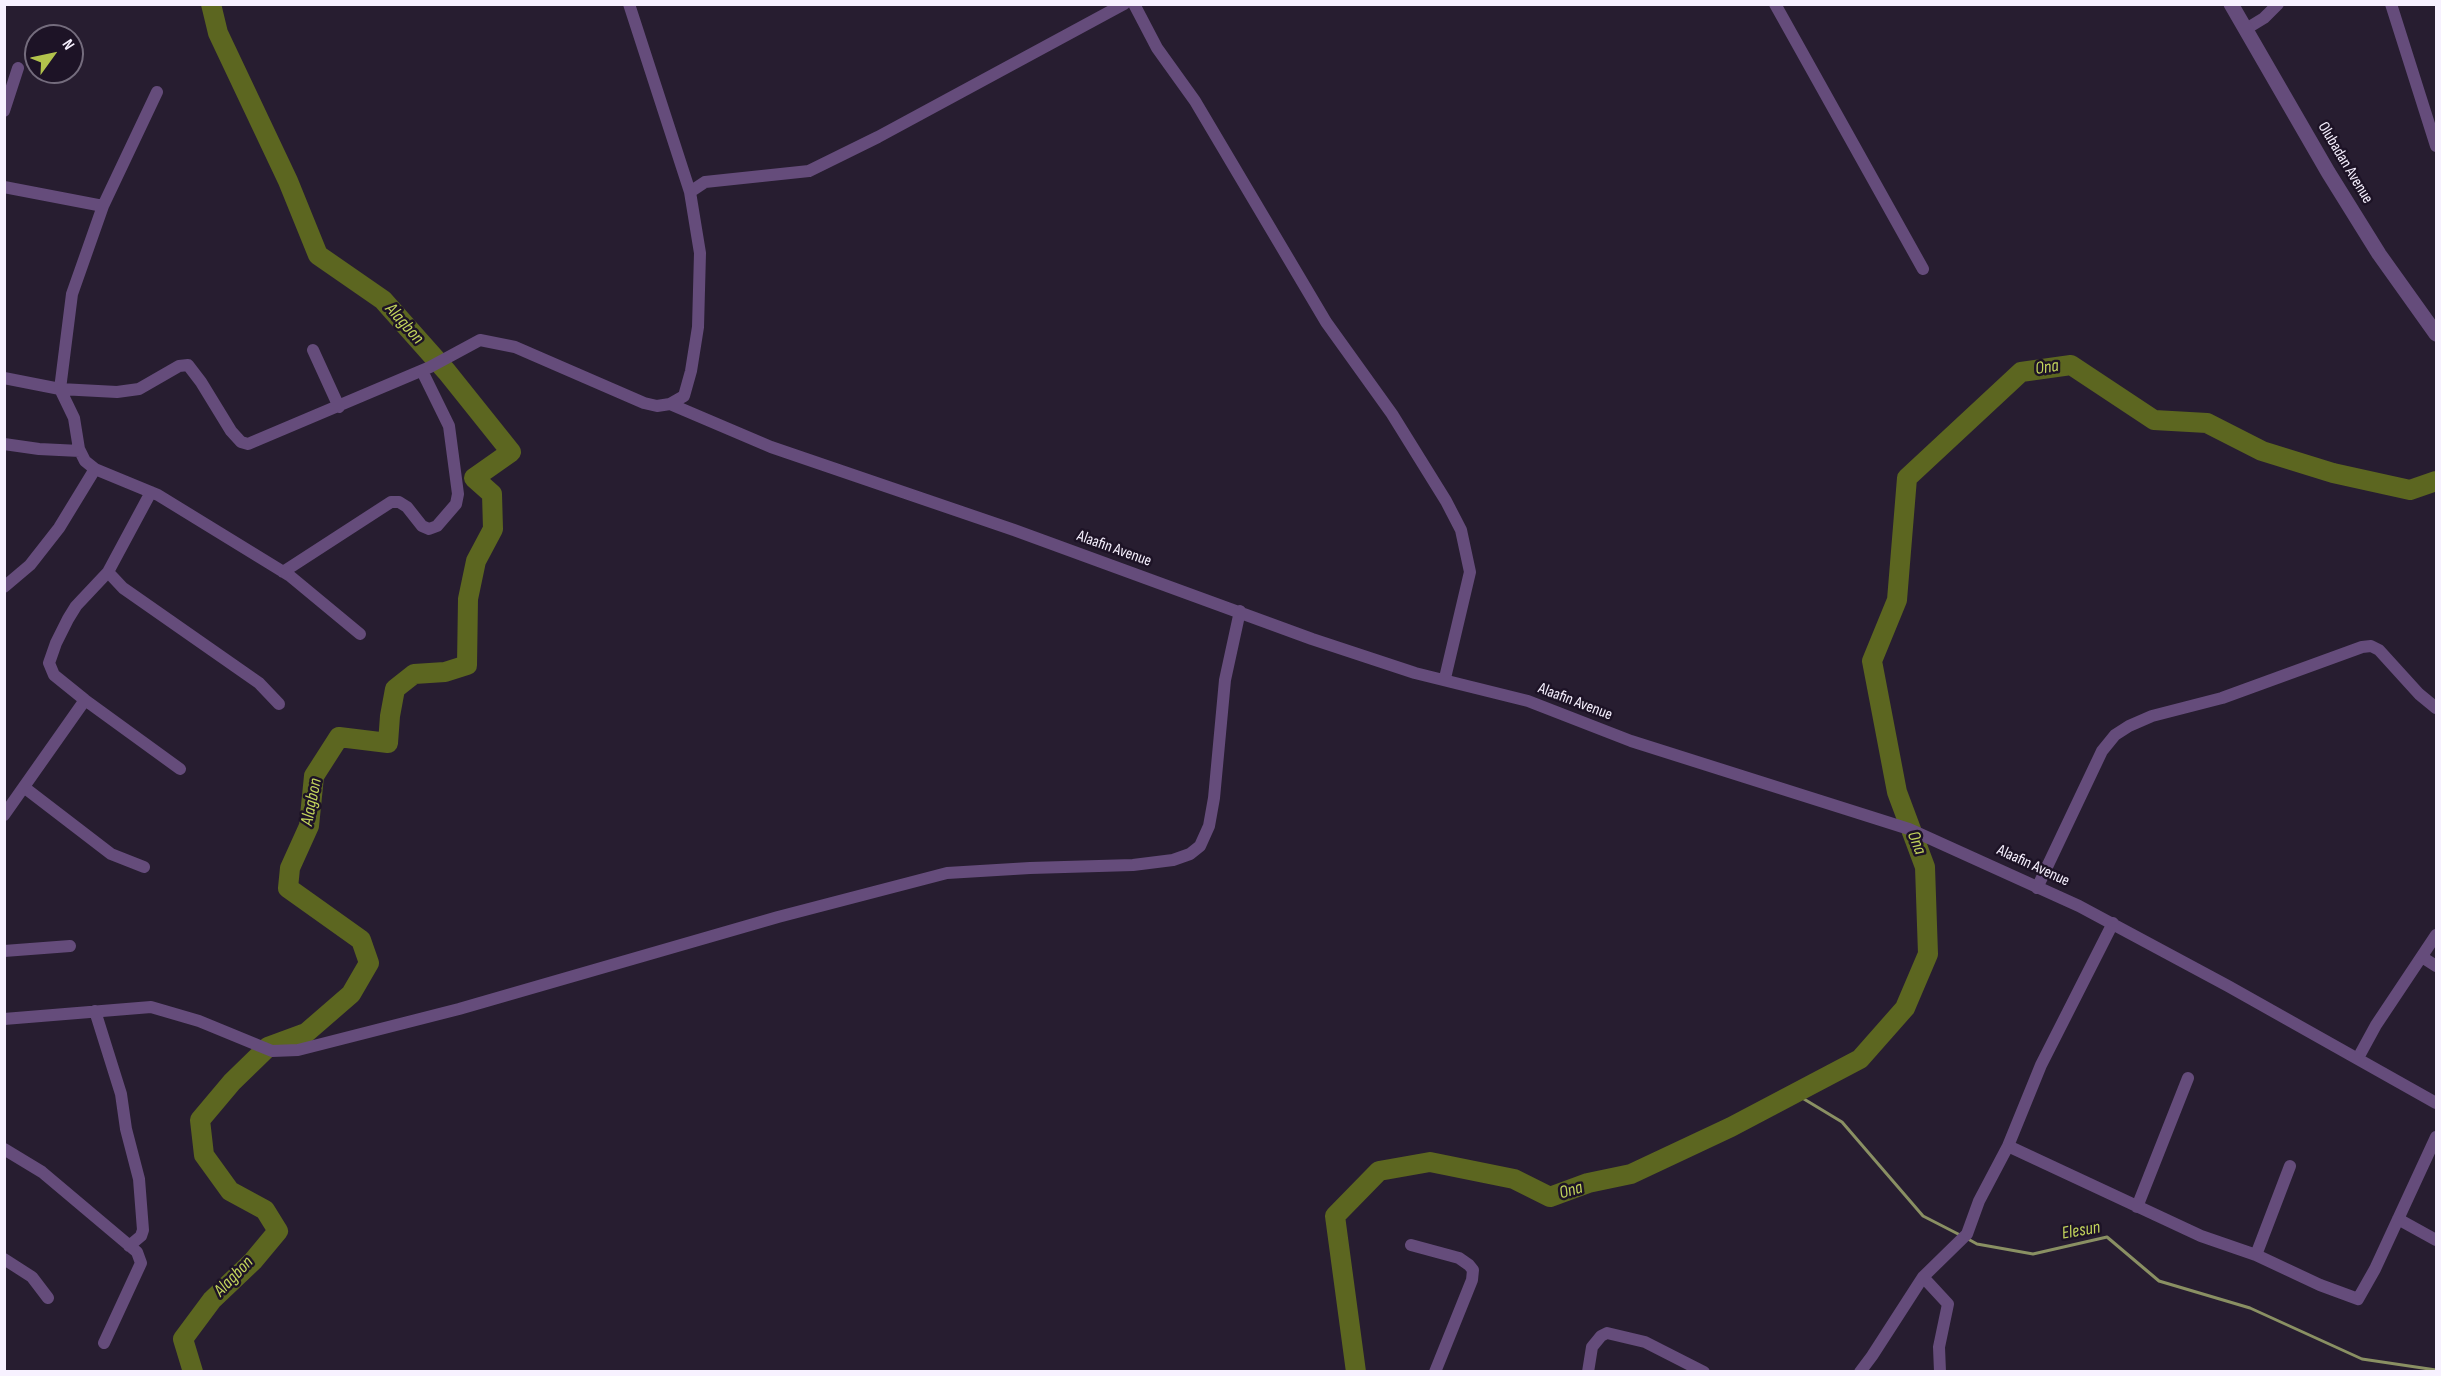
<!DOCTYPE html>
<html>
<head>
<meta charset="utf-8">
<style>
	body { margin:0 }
	#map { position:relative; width:2441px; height:1376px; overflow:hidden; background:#271d30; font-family:"Sofia Sans Condensed",sans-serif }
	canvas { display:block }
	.frame { position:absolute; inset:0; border:6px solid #f7f1ff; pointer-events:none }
	.north { position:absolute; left:24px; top:24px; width:60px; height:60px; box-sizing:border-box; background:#1d1326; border:2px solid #746c7d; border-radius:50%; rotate:57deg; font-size:16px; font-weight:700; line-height:24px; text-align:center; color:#f7f1ff }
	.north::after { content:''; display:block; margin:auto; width:21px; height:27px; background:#b2c34c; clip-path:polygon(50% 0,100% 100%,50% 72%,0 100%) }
</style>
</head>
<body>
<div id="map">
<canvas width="2441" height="1376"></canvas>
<div class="frame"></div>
<div class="north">N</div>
</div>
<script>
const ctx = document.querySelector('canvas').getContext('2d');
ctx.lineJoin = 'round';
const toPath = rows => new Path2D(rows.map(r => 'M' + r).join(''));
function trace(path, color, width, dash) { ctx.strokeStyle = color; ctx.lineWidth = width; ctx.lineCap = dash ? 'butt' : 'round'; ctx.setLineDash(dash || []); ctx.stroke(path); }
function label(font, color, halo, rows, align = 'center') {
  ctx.font = font + ' "Sofia Sans Condensed",sans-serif'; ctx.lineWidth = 5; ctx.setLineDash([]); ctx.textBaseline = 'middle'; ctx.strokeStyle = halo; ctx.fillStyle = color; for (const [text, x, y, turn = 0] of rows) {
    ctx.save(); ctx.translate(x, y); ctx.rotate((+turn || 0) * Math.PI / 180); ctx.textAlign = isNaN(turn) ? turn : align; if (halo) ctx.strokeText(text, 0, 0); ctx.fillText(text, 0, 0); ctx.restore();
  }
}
trace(toPath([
	[1794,1093,1842,1122,1923,1216,1962,1236],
	[1968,1239,1977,1244,2033,1254,2107,1237,2159,1281,2250,1308,2362,1359,2436,1370]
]), '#8a9063', 3);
trace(toPath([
	[193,1372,183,1339,212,1300,253,1261,278,1231,265,1210,230,1191,204,1155,200,1120,232,1082,268,1047,306,1033,351,994,369,963,361,940,288,888,290,868,309,826,314,776,339,737,388,743,390,716,395,689,414,674,445,672,467,665,468,599,476,561,493,529,492,494,474,478,511,452,447,372,383,300,318,255,288,181,218,33,211,4],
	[1356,1372,1335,1216,1379,1171,1430,1162,1514,1179,1550,1197,1588,1183,1631,1174,1731,1127,1860,1059,1905,1008,1928,954,1925,867,1897,792,1872,661,1897,600,1907,478,2021,372,2071,365,2154,420,2207,423,2262,451,2333,473,2410,490,2436,481]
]), '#5c6620', 20);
trace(toPath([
	[1134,4,1157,48,1195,101,1326,322,1392,414,1446,501,1461,530,1470,572,1445,678],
	[1775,4,1923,269],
	[2391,4,2436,146],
	[2246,29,2264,18,2278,4],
	[157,92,103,206,72,294,60,389,74,418,79,449,85,461,95,469,158,495,290,576,360,634],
	[4,111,18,68],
	[4,187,103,206],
	[690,192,705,182,809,171,878,137,1124,4],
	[313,350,339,407],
	[4,378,60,389,117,392,139,389,179,366,188,365,201,382,231,431,241,442,248,444,430,367,480,340,515,347,644,403,657,406,670,404,684,396,691,371,698,327,700,253,690,192,629,4],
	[670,404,771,447,1014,530,1312,639,1415,673,1528,701,1631,741,1909,829,2079,906,2228,986,2436,1103],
	[4,444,39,449,80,451],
	[151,492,108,572,76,606,68,619,56,643,49,663,54,675,85,700,180,769],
	[108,572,123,588,259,683,279,704],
	[283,572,391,502,399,502,407,507,422,526,429,529,437,526,456,504,458,494,449,426,422,371],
	[4,587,30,565,59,528,95,469],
	[25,788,111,854,144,867],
	[4,815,85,700],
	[2037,888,2102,751,2115,735,2129,726,2152,716,2222,698,2362,647,2371,646,2379,650,2419,694,2436,708],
	[4,951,70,946],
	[2422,957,2436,966],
	[95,1011,121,1094,126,1129,139,1179,143,1230,141,1236,129,1246],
	[4,1019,151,1007,199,1021,272,1051,298,1050,459,1009,778,917,947,873,1030,868,1133,865,1173,860,1190,854,1200,846,1209,826,1214,798,1225,680,1240,611],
	[2358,1058,2376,1025,2436,935],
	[2008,1146,2201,1236,2256,1255,2320,1285,2358,1299,2375,1269,2436,1137],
	[4,1149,42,1172,137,1252,141,1263,104,1343],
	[2137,1207,2188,1078],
	[2398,1219,2436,1240],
	[1411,1245,1459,1258,1469,1265,1473,1270,1472,1280,1435,1372],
	[2256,1255,2290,1166],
	[4,1259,32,1277,48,1298],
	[1923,1277,1948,1304,1939,1347,1940,1372],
	[1588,1372,1592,1347,1601,1336,1607,1333,1645,1342,1704,1372],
	[1860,1372,1872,1356,1923,1277,1967,1234,1979,1201,2008,1146,2041,1065,2113,923]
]), '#654c7b', 12);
trace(toPath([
	[2231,4,2328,172,2379,254,2436,334]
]), '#654c7b', 15);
label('16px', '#f7f1ff', '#1d1326', [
	["Olubadan Avenue",2345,163,59],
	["Alaafin Avenue",1114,549,20],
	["Alaafin Avenue",1575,702,21],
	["Alaafin Avenue",2033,866,25]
]);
label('italic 18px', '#c3d55c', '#1d1326', [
	["Alagbon",404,324,48],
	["Ona",2047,368,-8],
	["Alagbon",312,802,-79],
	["Ona",1916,843,69],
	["Ona",1571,1191,-16],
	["Elesun",2081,1231,-10],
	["Alagbon",234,1277,-46]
]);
</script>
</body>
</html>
